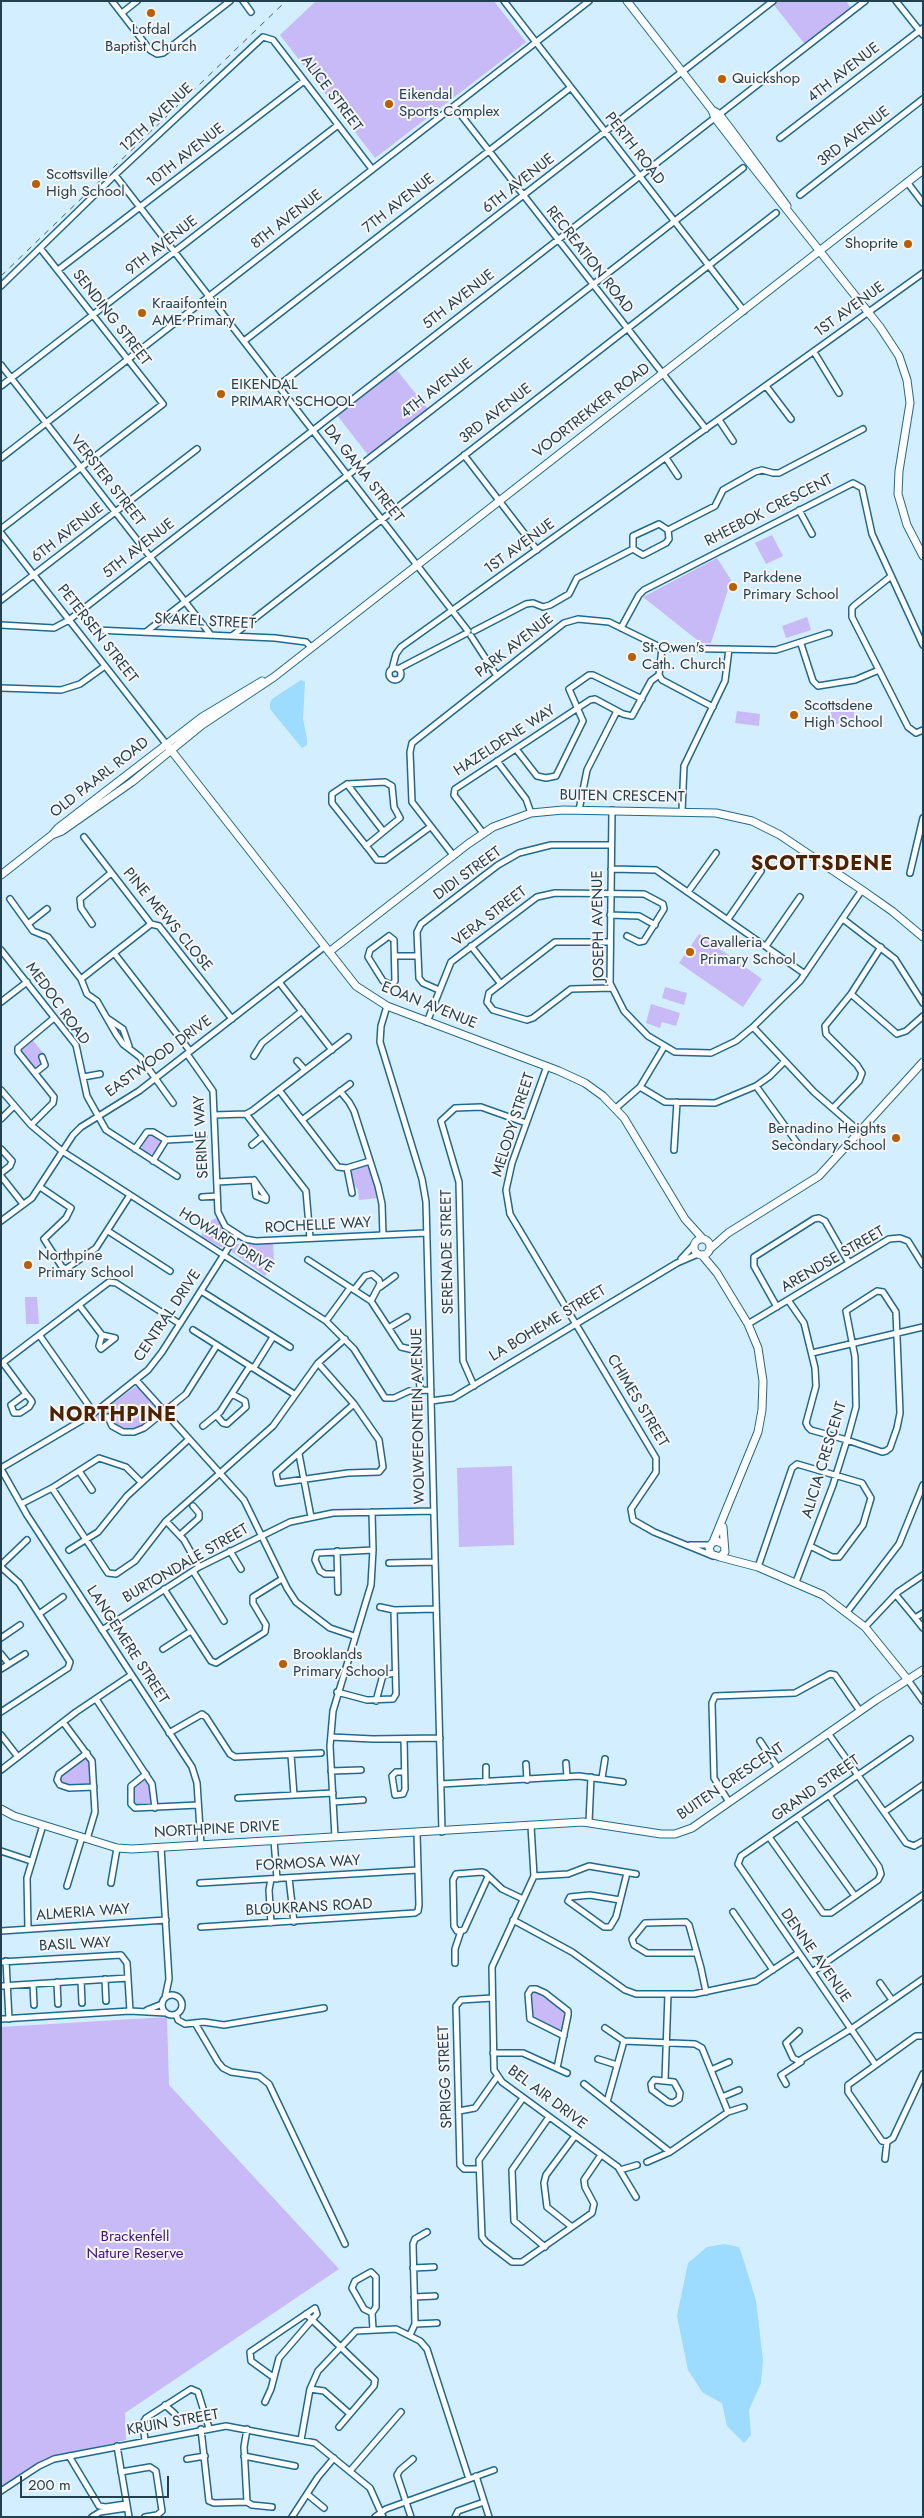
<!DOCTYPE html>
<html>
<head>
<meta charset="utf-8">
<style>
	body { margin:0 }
	#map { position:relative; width:924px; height:2518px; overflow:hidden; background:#d3eefe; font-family:Jost,sans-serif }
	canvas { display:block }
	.frame { position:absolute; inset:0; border:2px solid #234050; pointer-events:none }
	.scale { position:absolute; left:20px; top:2476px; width:149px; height:22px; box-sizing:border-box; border:2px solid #234050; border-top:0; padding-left:6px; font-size:15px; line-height:18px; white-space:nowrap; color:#234050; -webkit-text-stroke:4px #f6f6f6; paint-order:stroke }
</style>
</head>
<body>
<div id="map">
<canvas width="924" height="2518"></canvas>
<div class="frame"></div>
<div class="scale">200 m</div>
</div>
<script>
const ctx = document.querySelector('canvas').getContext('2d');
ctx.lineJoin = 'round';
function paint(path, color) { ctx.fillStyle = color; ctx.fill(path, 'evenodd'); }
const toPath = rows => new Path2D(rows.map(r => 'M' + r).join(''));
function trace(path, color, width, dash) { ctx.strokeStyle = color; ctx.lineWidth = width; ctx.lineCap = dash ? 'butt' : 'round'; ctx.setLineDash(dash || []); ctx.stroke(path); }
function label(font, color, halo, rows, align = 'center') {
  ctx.font = font + ' Jost,sans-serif'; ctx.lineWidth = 4; ctx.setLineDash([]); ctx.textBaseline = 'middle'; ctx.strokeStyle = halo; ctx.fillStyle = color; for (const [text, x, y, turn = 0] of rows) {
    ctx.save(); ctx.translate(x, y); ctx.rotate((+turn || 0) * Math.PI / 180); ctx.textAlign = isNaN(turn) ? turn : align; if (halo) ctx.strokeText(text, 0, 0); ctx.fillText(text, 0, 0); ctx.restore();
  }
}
paint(toPath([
	[316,1,494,1,526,42,375,158,280,35],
	[778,1,846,1,851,8,807,43,804,43,774,5],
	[396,369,428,409,368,455,337,415],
	[772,535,783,556,766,564,755,543],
	[717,558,731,580,711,643,701,643,643,597],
	[807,617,811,630,786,638,782,626],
	[737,711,760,714,759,726,735,723],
	[831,712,854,712,854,724,830,724],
	[699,934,762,979,743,1007,679,963],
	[665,987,687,993,684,1005,662,998],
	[651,1004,680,1013,676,1026,662,1022,660,1028,646,1023],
	[31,1038,44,1054,40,1057,43,1064,37,1069,34,1068,19,1050],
	'141 1144a10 10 0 1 1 20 0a10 10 0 1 1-20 0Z',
	[364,1165,370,1168,379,1198,359,1200,358,1189,352,1184,350,1173,353,1169],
	[217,1218,232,1235,227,1246,220,1247,201,1236,210,1221],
	[273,1242,274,1262,265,1276,232,1252,231,1248,236,1244],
	[25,1297,37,1297,39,1324,26,1324],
	[135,1387,141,1388,157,1407,158,1414,143,1427,136,1430,125,1430,114,1424,110,1414,96,1422,93,1417],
	[512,1466,514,1545,459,1547,457,1468],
	[83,1758,87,1758,90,1763,90,1783,71,1786,62,1784,60,1776],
	[143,1779,146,1780,150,1786,152,1804,138,1807,133,1803,133,1789,135,1784],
	[532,1991,565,2009,566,2014,562,2029,556,2030,533,2019,531,2016],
	[167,2017,169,2085,339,2269,125,2413,126,2440,44,2459,1,2486,1,2027]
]), '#c7baf7');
paint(toPath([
	[301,680,305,682,303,719,307,739,307,745,302,748,270,709,270,703,272,699],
	[724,2244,739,2247,744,2261,756,2301,763,2360,761,2383,749,2410,751,2435,744,2443,727,2426,722,2403,703,2393,688,2370,677,2316,688,2263,707,2247]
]), '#9ddbff');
const street = toPath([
	[112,1,150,50,157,54,163,53,230,1],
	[243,1,251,12],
	[504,1,744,311],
	[896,1,923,35],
	[122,13,137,1],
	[454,106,706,429],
	[780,138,923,28],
	[115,175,468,631],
	[907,182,923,203],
	[800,195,923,99],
	[58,270,304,81],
	[1,286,115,175,263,37,273,40,372,169],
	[244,341,570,88],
	[814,352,839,393],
	[1,365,211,635],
	[1,386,338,125],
	[278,386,773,1],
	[766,386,791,419],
	[719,420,733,441],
	[464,455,537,550],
	[1,458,589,1],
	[666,458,678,476],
	[799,510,812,534],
	[1,529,163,404,40,248],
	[1,533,167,745],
	[633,549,643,555,666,543,669,539,668,530],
	[890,577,855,605,852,608,852,617,908,727,916,733,923,730],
	[1,600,197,449],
	[1,625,54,628,69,620,865,1],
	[621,628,639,595,644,590,853,483,862,488,872,534,923,645],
	[96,630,275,638,306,642,311,647],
	[474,631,526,604,533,603,543,607,550,605,569,594,577,578,633,549,633,536,659,524,668,530,715,506,723,490,755,472,762,470,773,473,779,473,863,429],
	[146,632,743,168],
	[232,636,776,213],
	[471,636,497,676],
	[801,644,813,681,818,686,855,680,879,670],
	[662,648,659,675,662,680,713,707],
	'389 674a6 6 0 1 1 12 0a6 6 0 1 1-12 0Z',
	[392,669,396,654,401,647,923,273],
	[398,669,467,633],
	[1,688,61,690,80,684,105,666],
	[516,749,537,776,546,778,556,776,583,721,569,689,589,675,593,675,642,699],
	[497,761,526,799,531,813],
	[347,784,383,831],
	[579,810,587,770,617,711],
	[612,810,610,983,624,1011,648,1036,675,1052,711,1053,736,1041,753,1027,800,981,862,890],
	[682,811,684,766,725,681,729,649],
	[483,833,454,795,455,789,590,700,595,699,623,714,632,716,651,681,659,675],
	[84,837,151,924,159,926,232,1019],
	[366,846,400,818,394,807,392,786,385,782,347,784,332,794,332,803,371,852,377,860,385,860,430,827],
	[453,855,412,802,410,752,412,743,564,623,578,619,609,622,662,648,776,650,829,633],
	[611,869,656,870,805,974],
	[910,873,923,818],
	[688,892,716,853],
	[10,899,33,931,48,937,81,979,87,994,97,1001,116,1034,123,1044,140,1057,173,1103],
	[610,915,639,916,655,925],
	[728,919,761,871],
	[843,919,895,959,923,1003],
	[28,924,47,909],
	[92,924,81,908,80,899,111,873],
	[389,936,394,940,395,981,391,985,383,981,368,957,370,950,389,936],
	[610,942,555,942,489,993,487,1002,493,1010,527,1020,533,1018,571,989,612,988],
	[471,946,501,984],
	[766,946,800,897],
	[1,950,76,1045,87,1096,106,1130,177,1176],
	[114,953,190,1051],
	[395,956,418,956],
	[81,979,151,924],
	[279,982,332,1050],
	[439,990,423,983,419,978,417,932,421,924,498,865,519,853,551,845,611,845],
	[851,994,897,1034,906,1031,923,1016],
	[1,1002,27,982],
	[387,1006,381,1026,380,1042,422,1179,426,1202,442,1832],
	[107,1018,123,1029,129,1046],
	[427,1022,451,962,537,897,555,893,644,894,663,904,664,909,644,941,639,942,627,936],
	[753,1027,814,1092,860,1132],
	[187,1054,213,1091,218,1212,225,1226,245,1239,256,1241,426,1233],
	[254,1056,262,1043,302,1011],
	[297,1061,305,1070],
	[547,1066,512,1163,506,1190,510,1214,656,1458,656,1472,631,1509,633,1520,654,1532,713,1556],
	[35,1073,45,1065,42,1057],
	[83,1077,100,1074],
	[756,1086,798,1144],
	[640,1087,665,1102,715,1103,756,1086,770,1076,785,1061],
	[1,1090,31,1125,62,1151,326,1321,354,1349,385,1398,394,1398,409,1391,431,1390],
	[279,1090,338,1167,347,1168,370,1161],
	[340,1091,349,1102,354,1111,378,1186,382,1204,383,1235],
	[616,1108,640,1087,664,1047],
	[833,1108,859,1081,862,1073,857,1065,826,1034,825,1026,851,994,881,947],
	[246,1114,306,1191,310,1238],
	[214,1115,246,1114,252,1111,348,1037],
	[1,1119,14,1106],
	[302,1120,350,1084],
	[31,1125,53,1103,54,1097,18,1052,18,1048,54,1018],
	[166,1140,204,1138],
	[252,1145,263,1136],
	[1,1149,12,1161,10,1166,1,1173],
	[135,1149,147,1132,153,1132,166,1140,153,1161],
	[674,1150,677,1102],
	[347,1168,352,1193],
	[1,1176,23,1204],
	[217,1182,254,1180,256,1196,266,1200,266,1197,254,1180],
	[40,1187,71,1208,66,1218,44,1239,62,1267,66,1269,96,1248,130,1195],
	[202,1197,217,1196],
	[1,1221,32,1198,73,1135,81,1127,139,1091,324,947],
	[108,1231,170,1271],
	[681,1259,694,1245],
	[308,1260,371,1301,401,1347,418,1351,420,1390],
	[380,1287,395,1276],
	[354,1290,365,1276,372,1274,379,1280,380,1284,371,1301],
	[201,1291,290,1347],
	[788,1300,804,1323,815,1368,816,1386,806,1423,808,1427,811,1430,847,1440,882,1452,886,1451,890,1448,897,1428,900,1413,896,1312,883,1292,877,1291,846,1311,855,1357,856,1407,847,1440,836,1475,833,1485,796,1582],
	[79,1305,102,1335,115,1338,101,1349,99,1346,102,1335],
	[777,1307,754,1266,754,1257,814,1219,819,1218,825,1221,849,1263],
	[326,1321,350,1288],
	[748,1324,889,1239,900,1238,908,1241,923,1265],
	[390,1327,407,1317],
	[193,1330,294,1394],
	[40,1336,94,1413],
	[812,1353,923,1327],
	[3,1363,26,1394,31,1400,32,1402,29,1407,20,1413,14,1413,11,1405,26,1394],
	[318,1363,354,1404,379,1440,383,1467,379,1472,348,1473,278,1483,276,1473,354,1404],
	[1,1364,109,1282,116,1283,180,1324],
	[136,1380,244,1500,287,1588,296,1602,330,1628,354,1636],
	[474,1386,463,1361,459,1182,441,1121,455,1108,481,1107,526,1123],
	[431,1401,453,1398,677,1263,698,1254],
	[216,1415,223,1423,227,1424,246,1407,245,1401,232,1394],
	[108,1417,112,1426,123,1432,134,1432,144,1428,186,1394,217,1345],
	[203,1426,220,1412,248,1369,255,1366,273,1337],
	[299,1454,311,1517],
	[1,1468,94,1413,148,1370,162,1352,237,1234],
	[1,1469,27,1515,192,1767,197,1783,201,1845],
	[79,1471,92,1490],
	[52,1488,108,1573,116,1574,135,1561,166,1521,273,1426,318,1363,345,1339],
	[21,1504,52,1488,99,1458,126,1467,141,1482],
	[166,1521,184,1540,199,1567],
	[180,1535,199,1518,199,1513,193,1506],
	[690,1545,710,1545],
	[69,1550,98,1532,127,1496,189,1439],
	[230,1551,241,1569],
	[337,1551,338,1592],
	[389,1563,435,1562],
	[1,1565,27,1540],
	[1,1567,19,1583,70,1662,68,1668,1,1712],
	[758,1567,792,1468,797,1464,862,1483,871,1498,863,1525,839,1557,832,1557,810,1546],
	[193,1571,224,1621],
	[337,1574,325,1574,320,1571,315,1560,317,1553,373,1550],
	[164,1589,211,1661,216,1663,265,1632,266,1625,253,1603,253,1597,282,1579],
	[896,1595,915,1618],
	[380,1607,394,1610],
	[847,1612,899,1544,923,1485],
	[923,1613,915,1618,923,1628],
	[39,1614,63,1597],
	[865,1627,898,1592,923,1575],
	[102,1630,199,1567,290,1522,333,1513,434,1511],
	[1,1638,20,1625],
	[163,1649,191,1631],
	[1,1654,9,1664],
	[1,1669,25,1654],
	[908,1680,923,1701],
	[337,1692,367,1700,393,1699,396,1694,394,1610,436,1609],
	[96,1699,152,1784,155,1808],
	[376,1701,383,1675,395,1673],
	[63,1722,92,1761,95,1812,87,1839],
	[169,1733,202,1714,206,1717,230,1754,235,1757,321,1753],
	[828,1733,906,1843,914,1846,923,1841],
	[1,1735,18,1757],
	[331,1737,373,1739,440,1738],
	[404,1739,405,1789,403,1794,395,1795,392,1776,396,1772,404,1772],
	[760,1741,778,1768],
	[87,1753,59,1774,57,1780,60,1785,69,1788,94,1787],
	[291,1755,294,1795],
	[566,1763,567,1777],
	[526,1764,527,1780],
	[486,1767,486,1782],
	[1,1770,76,1712,131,1675],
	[331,1771,361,1770],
	[146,1774,131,1786,131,1804,135,1808,198,1805],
	[602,1778,605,1759],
	[441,1784,579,1776,623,1782],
	[238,1798,333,1793],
	[333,1802,363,1800],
	[729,1802,714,1778,712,1703,715,1696,795,1693,830,1674,835,1675,860,1711],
	[884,1812,923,1785],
	[798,1817,855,1896],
	[589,1822,591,1777],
	[531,1826,534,1876,492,1967,494,2070,502,2082,618,2167,636,2197],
	[335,1837,330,1746,333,1711,371,1585,373,1550,372,1512],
	[769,1837,823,1913,831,1913,878,1880,881,1874,879,1867,829,1795],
	[274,1840,277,1879],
	[161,1847,169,1979,165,1998],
	[1,1851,31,1861],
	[534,1876,568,1874,589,1866,636,1874],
	[488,1877,464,1930,457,1931,454,1926,453,1880,456,1874,482,1872,485,1873,502,1889,523,1899],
	[289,1878,294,1922],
	[271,1879,269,1890,271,1923],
	[111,1883,117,1848],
	[200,1883,418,1870],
	[67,1886,82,1837],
	[620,1900,590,1895,570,1897,568,1901,604,1927,610,1927,616,1917,627,1873],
	[733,1912,773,1970],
	[513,1920,572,1952,625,1990,636,1994,694,1994,756,1981,798,1953],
	[201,1927,415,1913,418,1911,419,1905,417,1833],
	[28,1929,27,1878,43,1825],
	[1,1931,166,1920],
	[697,1953,647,1953,634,1945,632,1939,645,1923,686,1922,689,1925,701,1968,706,1992],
	[6,1961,9,2019],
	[1,1962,121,1955,127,1963,130,2011],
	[455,1963,455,1949,461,1931],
	[812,1972,923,1895],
	[105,1979,106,2001],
	[81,1981,82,2003],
	[57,1982,58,2004],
	[880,1983,892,2000],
	[33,1984,34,2005],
	[1,1986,128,1978],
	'162 2005a10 10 0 1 1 20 0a10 10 0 1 1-20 0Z',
	[147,2010,162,2004],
	[176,2014,178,2020,185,2024,204,2022,224,2025,324,2008],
	[1,2019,130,2011,166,2013],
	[195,2023,218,2062,223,2068,231,2072,259,2076,269,2084,345,2244],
	[605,2028,624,2041],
	[799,2031,786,2043,793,2058,799,2061,854,2027,923,1979],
	[923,2036,916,2036,848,2085,848,2092,882,2141,887,2142,893,2138,923,2074],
	[493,2053,523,2053,567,2073],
	[598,2059,617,2065],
	[875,2064,738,1864,741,1856,910,1739],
	[557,2068,568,2015,568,2011,545,1993,536,1989,531,1989,528,1994,530,2019,564,2036],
	[711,2070,729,2062],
	[654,2080,674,2082,680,2093,679,2099,673,2103,668,2102,652,2090,651,2084,654,2080],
	[665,2080,668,1994],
	[584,2084,670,2152],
	[786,2084,781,2075,801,2062],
	[722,2097,739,2090],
	[523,2098,479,2160,482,2237,486,2242,512,2262,522,2262,592,2213,594,2204,585,2187,584,2180,601,2155],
	[607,2102,624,2041,695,2044,702,2048,728,2112],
	[459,2111,475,2108,497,2077],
	[885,2159,887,2142],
	[647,2162,670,2152,728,2112,744,2107],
	[479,2169,464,2169,460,2165,456,2006,461,2000,492,1998],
	[620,2170,637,2165],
	[572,2227,547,2207,544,2183,546,2175,575,2136],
	[545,2247,514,2221,512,2170,549,2117],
	[413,2268,434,2267],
	[414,2297,435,2296],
	[372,2313,364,2309,352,2288,355,2281,371,2272,376,2277,376,2307,372,2313,373,2329],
	[306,2314,375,2380,374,2386,339,2427],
	[415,2324,437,2323],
	[410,2335,415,2324,413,2244,415,2239,427,2232],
	[310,2389,324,2391,350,2414],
	[265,2402,271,2389,279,2358,317,2314,315,2308,250,2352,251,2361,273,2377],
	[165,2405,175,2414],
	[201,2429,209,2501,214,2503,247,2502,252,2505,272,2507],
	[247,2429,244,2447,247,2502],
	[301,2440,310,2389,318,2371,356,2331,396,2329,420,2341,427,2349,469,2479],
	[145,2441,143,2423,146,2418,191,2389,198,2392,209,2428],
	[117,2446,129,2517],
	[69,2456,99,2506,106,2507,126,2504],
	[244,2456,295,2466],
	[187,2459,205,2456],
	[350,2471,401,2412],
	[121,2472,150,2467,156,2471,162,2511,157,2515,145,2517],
	[476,2476,489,2517],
	[1,2491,39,2466,54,2459,226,2426,315,2443,370,2488,383,2517],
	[307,2494,324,2508],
	[92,2517,100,2512,127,2508],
	[292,2517,318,2477,334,2458],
	[375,2517,386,2509,494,2470],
	[411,2517,397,2475,400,2470,413,2459],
	[455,2517,458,2511,484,2502]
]);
const secondary = toPath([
	[627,1,712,110,715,118,749,162,880,327,899,356,907,380,910,403,899,471,898,494,907,525,923,556],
	[712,110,719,114,732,131,787,206],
	[167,745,356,986,387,1006,559,1071,585,1083,603,1096,624,1118,685,1219,703,1239],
	[52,835,62,831,132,782,202,725,274,677,923,170],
	[1,875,52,835,58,828,202,717,262,681],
	[329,952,468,844,493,827,531,813,563,810,716,813,752,821,780,835,862,890,892,911,923,937],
	'694 1247a8 8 0 1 1 16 0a8 8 0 1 1-16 0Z',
	[710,1249,728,1233,819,1176,923,1062],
	[702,1255,717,1273,748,1324,758,1348,763,1381,762,1410,758,1432,713,1542],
	[723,1527,725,1552,720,1557,711,1554,709,1548,712,1543,717,1541,723,1544],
	[720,1557,758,1567,823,1595,865,1627,908,1680],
	[1,1809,14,1816,117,1848,132,1849,583,1822,661,1834,675,1834,692,1828,876,1700,923,1670]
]);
trace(street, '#20698d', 8);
trace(secondary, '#20698d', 9);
trace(street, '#fff', 5);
trace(secondary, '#fff', 7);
trace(toPath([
	[1,276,286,1]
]), '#425f6f', 1, [6, 6]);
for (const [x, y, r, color] of [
	[151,13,5,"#b95e01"],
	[722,79,5,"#b95e01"],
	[389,104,5,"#b95e01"],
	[36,184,5,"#b95e01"],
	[908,244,5,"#b95e01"],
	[142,313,5,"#b95e01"],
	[221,394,5,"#b95e01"],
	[733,587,5,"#b95e01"],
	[632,657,5,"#b95e01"],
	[794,715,5,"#b95e01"],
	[690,952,5,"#b95e01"],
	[896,1138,5,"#b95e01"],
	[28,1265,5,"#b95e01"],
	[283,1664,5,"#b95e01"]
]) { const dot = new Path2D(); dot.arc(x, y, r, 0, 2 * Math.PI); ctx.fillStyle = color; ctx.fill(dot); trace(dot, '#f6f6f6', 2); }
label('15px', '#234050', '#f6f6f6', [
	["Lofdal",151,30,"center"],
	["Baptist Church",151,47,"center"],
	["Quickshop",732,79],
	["Eikendal",399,95],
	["Sports Complex",399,112],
	["Scottsville",46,175],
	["High School",46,192],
	["Shoprite",898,244,"right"],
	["Kraaifontein",152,304],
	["AME Primary",152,321],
	["EIKENDAL",231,385],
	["PRIMARY SCHOOL",231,402],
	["Parkdene",743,578],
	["Primary School",743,595],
	["St Owen's",642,648],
	["Cath. Church",642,665],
	["Scottsdene",804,706],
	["High School",804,723],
	["Cavalleria",700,943],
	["Primary School",700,960],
	["Bernadino Heights",886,1129,"right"],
	["Secondary School",886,1146,"right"],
	["Northpine",38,1256],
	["Primary School",38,1273],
	["Brooklands",293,1655],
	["Primary School",293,1672]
], 'left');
label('15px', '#234050', '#f6f6f6', [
	["4TH AVENUE",844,73,-38],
	["ALICE STREET",331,94,53],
	["12TH AVENUE",157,118,-43],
	["3RD AVENUE",854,137,-38],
	["PERTH ROAD",634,149,52],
	["10TH AVENUE",186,156,-38],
	["6TH AVENUE",519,184,-38],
	["7TH AVENUE",399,204,-38],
	["8TH AVENUE",287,220,-38],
	["9TH AVENUE",162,246,-38],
	["RECREATION ROAD",589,260,52],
	["5TH AVENUE",459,300,-38],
	["1ST AVENUE",850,310,-36],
	["SENDING STREET",111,318,52],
	["4TH AVENUE",437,389,-38],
	["VOORTREKKER ROAD",592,411,-38],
	["3RD AVENUE",496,414,-38],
	["DA GAMA STREET",363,474,52],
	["VERSTER STREET",107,481,52],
	["RHEEBOK CRESCENT",769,511,-27],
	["6TH AVENUE",68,533,-38],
	["1ST AVENUE",520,547,-36],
	["5TH AVENUE",139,549,-38],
	["SKAKEL STREET",205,622,3],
	["PETERSEN STREET",97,634,52],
	["PARK AVENUE",515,646,-38],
	["HAZELDENE WAY",505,741,-33],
	["OLD PAARL ROAD",100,778,-38],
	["BUITEN CRESCENT",622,797,1],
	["DIDI STREET",468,874,-36],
	["VERA STREET",490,917,-37],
	["PINE MEWS CLOSE",167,920,50],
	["JOSEPH AVENUE",599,926,-91],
	["MEDOC ROAD",57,1004,54],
	["EOAN AVENUE",429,1006,22],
	["EASTWOOD DRIVE",159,1057,-36],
	["MELODY STREET",514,1125,-72],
	["SERINE WAY",202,1137,-93],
	["ROCHELLE WAY",318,1226,-3],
	["HOWARD DRIVE",226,1241,32],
	["SERENADE STREET",448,1252,-91],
	["ARENDSE STREET",833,1260,-30],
	["CENTRAL DRIVE",168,1316,-56],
	["LA BOHEME STREET",548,1324,-31],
	["CHIMES STREET",637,1401,59],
	["WOLWEFONTEIN AVENUE",419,1416,-91],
	["ALICIA CRESCENT",825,1460,-73],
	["BURTONDALE STREET",186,1564,-30],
	["LANGEMERE STREET",127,1645,57],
	["BUITEN CRESCENT",731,1782,-34],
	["GRAND STREET",816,1789,-35],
	["NORTHPINE DRIVE",217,1830,-3],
	["FORMOSA WAY",308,1864,-3],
	["BLOUKRANS ROAD",309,1908,-3],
	["ALMERIA WAY",83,1913,-4],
	["BASIL WAY",75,1945,-3],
	["DENNE AVENUE",815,1956,55],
	["SPRIGG STREET",446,2077,-92],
	["BEL AIR DRIVE",547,2098,37],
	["KRUIN STREET",173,2423,-10]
]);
label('15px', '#3f117e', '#f6f6f6', [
	["Brackenfell",135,2237],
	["Nature Reserve",135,2254]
]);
ctx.letterSpacing = '1px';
label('bold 20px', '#4d2200', '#f6f6f6', [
	["SCOTTSDENE",822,865],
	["NORTHPINE",113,1416]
]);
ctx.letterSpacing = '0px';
</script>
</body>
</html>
